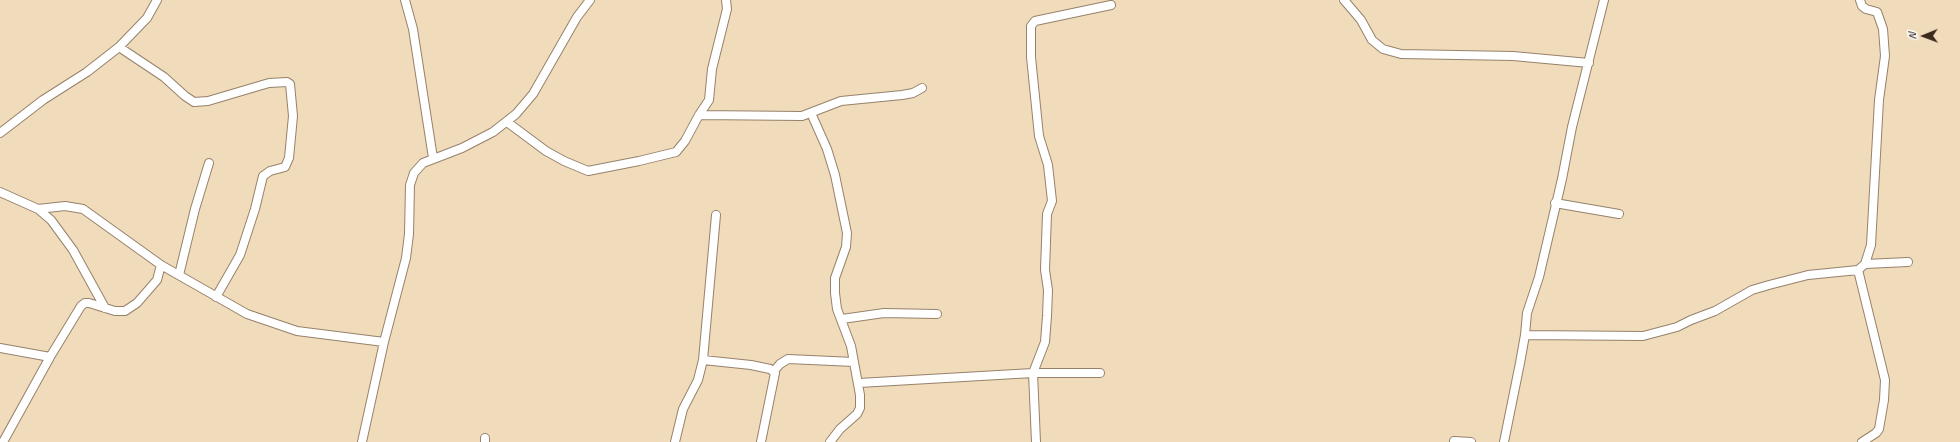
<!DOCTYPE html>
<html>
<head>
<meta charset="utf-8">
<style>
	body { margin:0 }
	#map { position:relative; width:1960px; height:442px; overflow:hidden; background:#f0dbba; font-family:Caveat,sans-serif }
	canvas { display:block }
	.north { position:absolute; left:1904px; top:16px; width:40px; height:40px; -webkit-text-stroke:3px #fff; paint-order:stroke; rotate:269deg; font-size:11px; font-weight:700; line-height:16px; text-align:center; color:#3b2a1e }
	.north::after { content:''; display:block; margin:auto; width:14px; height:18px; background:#3b2a1e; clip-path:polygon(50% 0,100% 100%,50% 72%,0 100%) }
</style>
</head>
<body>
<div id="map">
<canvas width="1960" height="442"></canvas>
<div class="north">N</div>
</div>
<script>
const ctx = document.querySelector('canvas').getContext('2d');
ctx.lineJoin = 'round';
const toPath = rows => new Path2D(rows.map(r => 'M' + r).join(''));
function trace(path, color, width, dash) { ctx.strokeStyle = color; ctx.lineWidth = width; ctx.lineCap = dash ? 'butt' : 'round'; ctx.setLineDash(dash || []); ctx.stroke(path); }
const street = toPath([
	[405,0,413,29,433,158],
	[1344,0,1361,20,1372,40,1383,49,1401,54,1513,56,1589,63],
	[119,47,164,77,185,96,194,102,208,101,269,83,287,82,290,84,293,116,289,158,285,167,270,171,263,176,255,209,240,255,216,297],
	[811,113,827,149,835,175,847,233,846,247,835,278,835,293,837,309,851,346,860,395,860,408,857,414,840,429,830,442],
	[699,115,802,116,841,101,902,95,913,93,922,88],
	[507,122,546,151,564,161,588,171,639,161,676,152,685,141,699,115,709,100,712,69,727,9,726,0],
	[0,133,43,100,87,72,119,47,147,18,157,0],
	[0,192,38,209,51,220,73,250,105,308],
	[1555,203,1619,214],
	[38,209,65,206,83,209,161,265,247,314,297,331,384,342],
	[1865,264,1908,262],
	[1858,270,1885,380,1884,400,1879,429,1876,433,1862,442],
	[179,275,195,209,209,163],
	[842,319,884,313,937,314],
	[1525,335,1643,336,1677,327,1691,320,1715,311,1752,290,1769,285,1808,275,1858,270,1865,264,1871,245,1879,100,1885,56,1883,29,1877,12,1866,9,1862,6,1860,0],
	[0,348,50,357],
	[703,360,751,365,770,369,775,373,761,442],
	[774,371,780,364,788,359,854,362],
	[859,383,1033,373,1100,373],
	[1454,441,1471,442],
	[3,442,50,357,81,306,85,303,89,303,115,311,125,311,137,303,157,280,161,265],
	[362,442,384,342,406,258,409,234,410,185,414,173,423,163,462,148,493,132,516,114,533,94,577,17,590,0],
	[485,442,485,438],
	[675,442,683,409,698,380,703,360,716,215],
	[1036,442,1033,373,1045,342,1047,316,1048,290,1045,270,1047,214,1052,201,1048,165,1039,136,1031,57,1031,26,1035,21,1111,5],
	[1504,442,1520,363,1525,335,1527,313,1539,277,1562,179,1572,127,1604,0]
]);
trace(street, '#96826c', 10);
trace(street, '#fff', 8);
</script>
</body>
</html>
